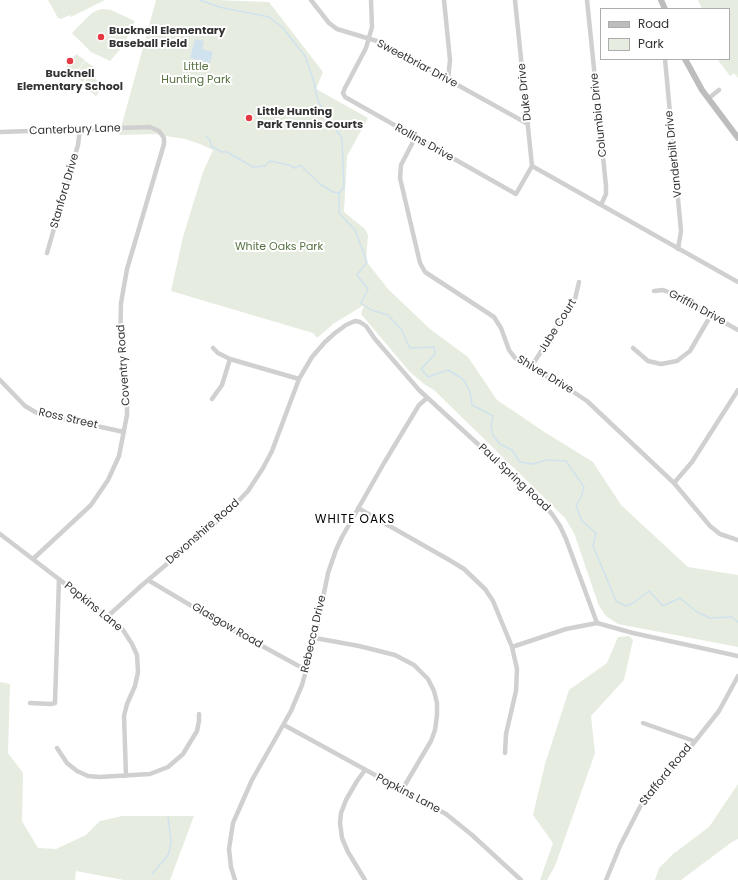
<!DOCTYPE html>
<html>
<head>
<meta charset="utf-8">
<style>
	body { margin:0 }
	#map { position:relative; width:738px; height:880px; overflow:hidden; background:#fff; font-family:Poppins,sans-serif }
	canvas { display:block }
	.legend { position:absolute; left:600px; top:8px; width:130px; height:52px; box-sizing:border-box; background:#fff; border:1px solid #adadad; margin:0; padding:5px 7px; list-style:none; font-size:12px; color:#333 }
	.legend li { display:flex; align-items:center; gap:8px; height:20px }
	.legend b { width:20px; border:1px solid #adadad }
</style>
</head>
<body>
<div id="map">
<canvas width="738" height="880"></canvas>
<ul class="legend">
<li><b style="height:5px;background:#bdbdbd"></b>Road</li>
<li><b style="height:11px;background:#e6ecdf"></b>Park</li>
</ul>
</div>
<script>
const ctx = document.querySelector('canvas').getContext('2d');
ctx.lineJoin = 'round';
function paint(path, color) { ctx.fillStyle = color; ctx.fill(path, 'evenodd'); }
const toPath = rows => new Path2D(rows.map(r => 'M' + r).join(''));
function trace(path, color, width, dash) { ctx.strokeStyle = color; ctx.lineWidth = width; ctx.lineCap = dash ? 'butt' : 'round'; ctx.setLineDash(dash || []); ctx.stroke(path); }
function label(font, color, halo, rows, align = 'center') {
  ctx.font = font + ' Poppins,sans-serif'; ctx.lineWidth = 4; ctx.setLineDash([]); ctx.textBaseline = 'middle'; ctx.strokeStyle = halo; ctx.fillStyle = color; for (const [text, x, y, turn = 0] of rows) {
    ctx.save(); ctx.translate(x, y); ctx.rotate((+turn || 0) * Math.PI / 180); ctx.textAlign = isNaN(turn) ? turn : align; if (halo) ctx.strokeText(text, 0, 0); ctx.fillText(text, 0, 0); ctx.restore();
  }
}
paint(toPath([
	[48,0,105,0,71,17,70,15,61,19,58,18],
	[156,0,215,0,269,2,323,72,316,89,368,118,347,156,344,212,365,229,368,235,366,261,388,289,430,329,468,357,497,400,546,433,593,462,621,505,688,567,738,575,738,647,618,624,606,616,599,606,574,533,565,518,434,390,424,384,409,371,361,314,364,305,333,324,317,338,313,333,171,291,183,237,203,172,213,150,200,144,185,139,154,134,119,135],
	[698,0,738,0,738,78,734,73,730,76,717,59,729,59,729,9,702,9],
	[103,9,111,10,135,21,123,46,110,61,91,52,72,33,92,13,98,10],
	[76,54,85,60,74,75,65,69],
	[85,61,94,67,83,82,74,76],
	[90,75,104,85,96,96,82,85],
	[629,636,633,640,624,680,591,716,595,753,555,866,547,880,540,880,553,843,533,815,545,764,569,690,607,663,618,637],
	[0,682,10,684,8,753,23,773,22,821,38,848,56,849,86,835,100,821,122,816,194,816,170,880,124,880,76,871,75,880,0,880],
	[738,784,738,839,732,842,681,880,655,880,659,868,673,854,709,827]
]), '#e6ecdf');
paint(toPath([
	[195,39,204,41,202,49,213,52,210,63,190,58]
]), '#cfe2ee');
trace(toPath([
	[200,0,219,7,269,17,282,27,305,56,314,82,318,101,329,120,342,138,344,187,339,193,339,213,355,230,367,262,357,275,368,289,361,303,371,310,388,315,401,329,410,348,434,347,435,354,421,369,428,377,448,370,463,379,470,392,472,405,493,416,491,427,493,435,500,444,512,450,520,462,532,464,547,460,566,461,584,487,581,497,576,506,582,521,596,533,593,546,616,601,626,606,633,603,649,591,663,606,680,598,697,612,710,618,732,617,738,622],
	[206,136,210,140,211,146,222,152,227,152,253,167,265,166,270,161,289,165,295,168,300,165,320,184,333,192,339,193],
	[152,874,168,855,170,848,171,841,168,817]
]), '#cfe2ee', 1.5);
trace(toPath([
	[311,0,329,23,337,29,380,42,528,124],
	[371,0,372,27,366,48,345,88,343,93,345,97,516,194,532,166,515,0],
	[444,0,450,60,448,80],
	[587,0,606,186,606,194,601,205],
	[665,59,681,231,678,249],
	[709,98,719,90],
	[0,132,150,127,159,131,164,138,164,144,127,269,121,303,120,344,127,402,127,415,119,456,108,480,91,505,33,559],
	[415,138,401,165,400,178,420,263,425,272,494,317,501,328,509,350,515,358,572,391,587,401,674,483,710,526,720,534,738,540],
	[532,166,738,282],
	[47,253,78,145,80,129],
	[654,291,663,290,674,294,738,330],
	[213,348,218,353,230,359,299,379],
	[633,348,648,361,661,364,677,361,690,351,711,315],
	[531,367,575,299,579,282],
	[0,380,25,406,37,413,124,432],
	[212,399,222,385,230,359],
	[674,483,692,462,738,390],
	[358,508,451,561,464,569,485,589,493,601,512,647,517,669,516,691,506,734,505,753],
	[0,534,94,606,123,630,132,644,137,655,138,672,135,686,127,704,124,716,126,776],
	[148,580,222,624,306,670],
	[107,617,141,586,226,514,248,491,263,468,272,451,299,379,312,357,325,342,335,333,346,325,355,321,360,322,366,326,375,339,419,390,541,502,552,514,560,526,566,539,597,623,633,633,738,656],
	[315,638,359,646,395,655,414,665,428,679,434,691,437,703,437,715,435,730,431,741,402,790],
	[512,647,566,629,597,623],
	[30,703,51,704,55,703,59,579],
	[643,723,694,741],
	[284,725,446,814,472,835,521,880],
	[57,748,67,763,77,771,88,776,99,777,150,774,168,767,183,754,197,731,199,721,199,714],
	[365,770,357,781,346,800,341,813,340,823,342,838,348,852,365,880],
	[235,880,231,867,229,849,233,823,252,780,291,711,302,685,315,638,328,573,336,550,342,537,384,463,419,405,427,398],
	[606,880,620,846,642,803,681,759,719,711,738,676]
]), '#d0d0d0', 4.5);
trace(toPath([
	[661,0,665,9],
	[685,59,702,90,738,138]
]), '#bdbdbd', 6);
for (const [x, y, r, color] of [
	[101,37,4,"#e63946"],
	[70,61,4,"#e63946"],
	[249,118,4,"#e63946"]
]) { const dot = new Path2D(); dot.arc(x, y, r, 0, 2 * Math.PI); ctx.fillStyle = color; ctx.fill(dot); trace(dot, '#fff', 1.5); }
label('bold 11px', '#333', '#fff', [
	["Bucknell Elementary",109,31],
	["Baseball Field",109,44],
	["Bucknell",70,74,"center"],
	["Elementary School",70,87,"center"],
	["Little Hunting",257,112],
	["Park Tennis Courts",257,125]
], 'left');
label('11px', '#333', '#fff', [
	["Sweetbriar Drive",417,64,28],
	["Duke Drive",525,92,-96],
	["Columbia Drive",599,115,-96],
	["Canterbury Lane",75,130,-2],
	["Rollins Drive",424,143,29],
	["Vanderbilt Drive",674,154,-96],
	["Stanford Drive",65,191,-74],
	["Griffin Drive",697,308,28],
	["Jube Court",558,326,-58],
	["Coventry Road",124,365,-94],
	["Shiver Drive",545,375,31],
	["Ross Street",68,419,13],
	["Paul Spring Road",514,478,43],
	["Devonshire Road",203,532,-41],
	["Popkins Lane",93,607,39],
	["Glasgow Road",227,626,30],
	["Rebecca Drive",314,634,-77],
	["Stafford Road",666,775,-51],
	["Popkins Lane",408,794,28]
]);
label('11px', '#56703f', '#fff', [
	["Little",196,67],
	["Hunting Park",196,80],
	["White Oaks Park",279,247]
]);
ctx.letterSpacing = '1px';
label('12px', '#000', '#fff', [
	["WHITE OAKS",355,520]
]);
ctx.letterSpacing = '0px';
</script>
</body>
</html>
